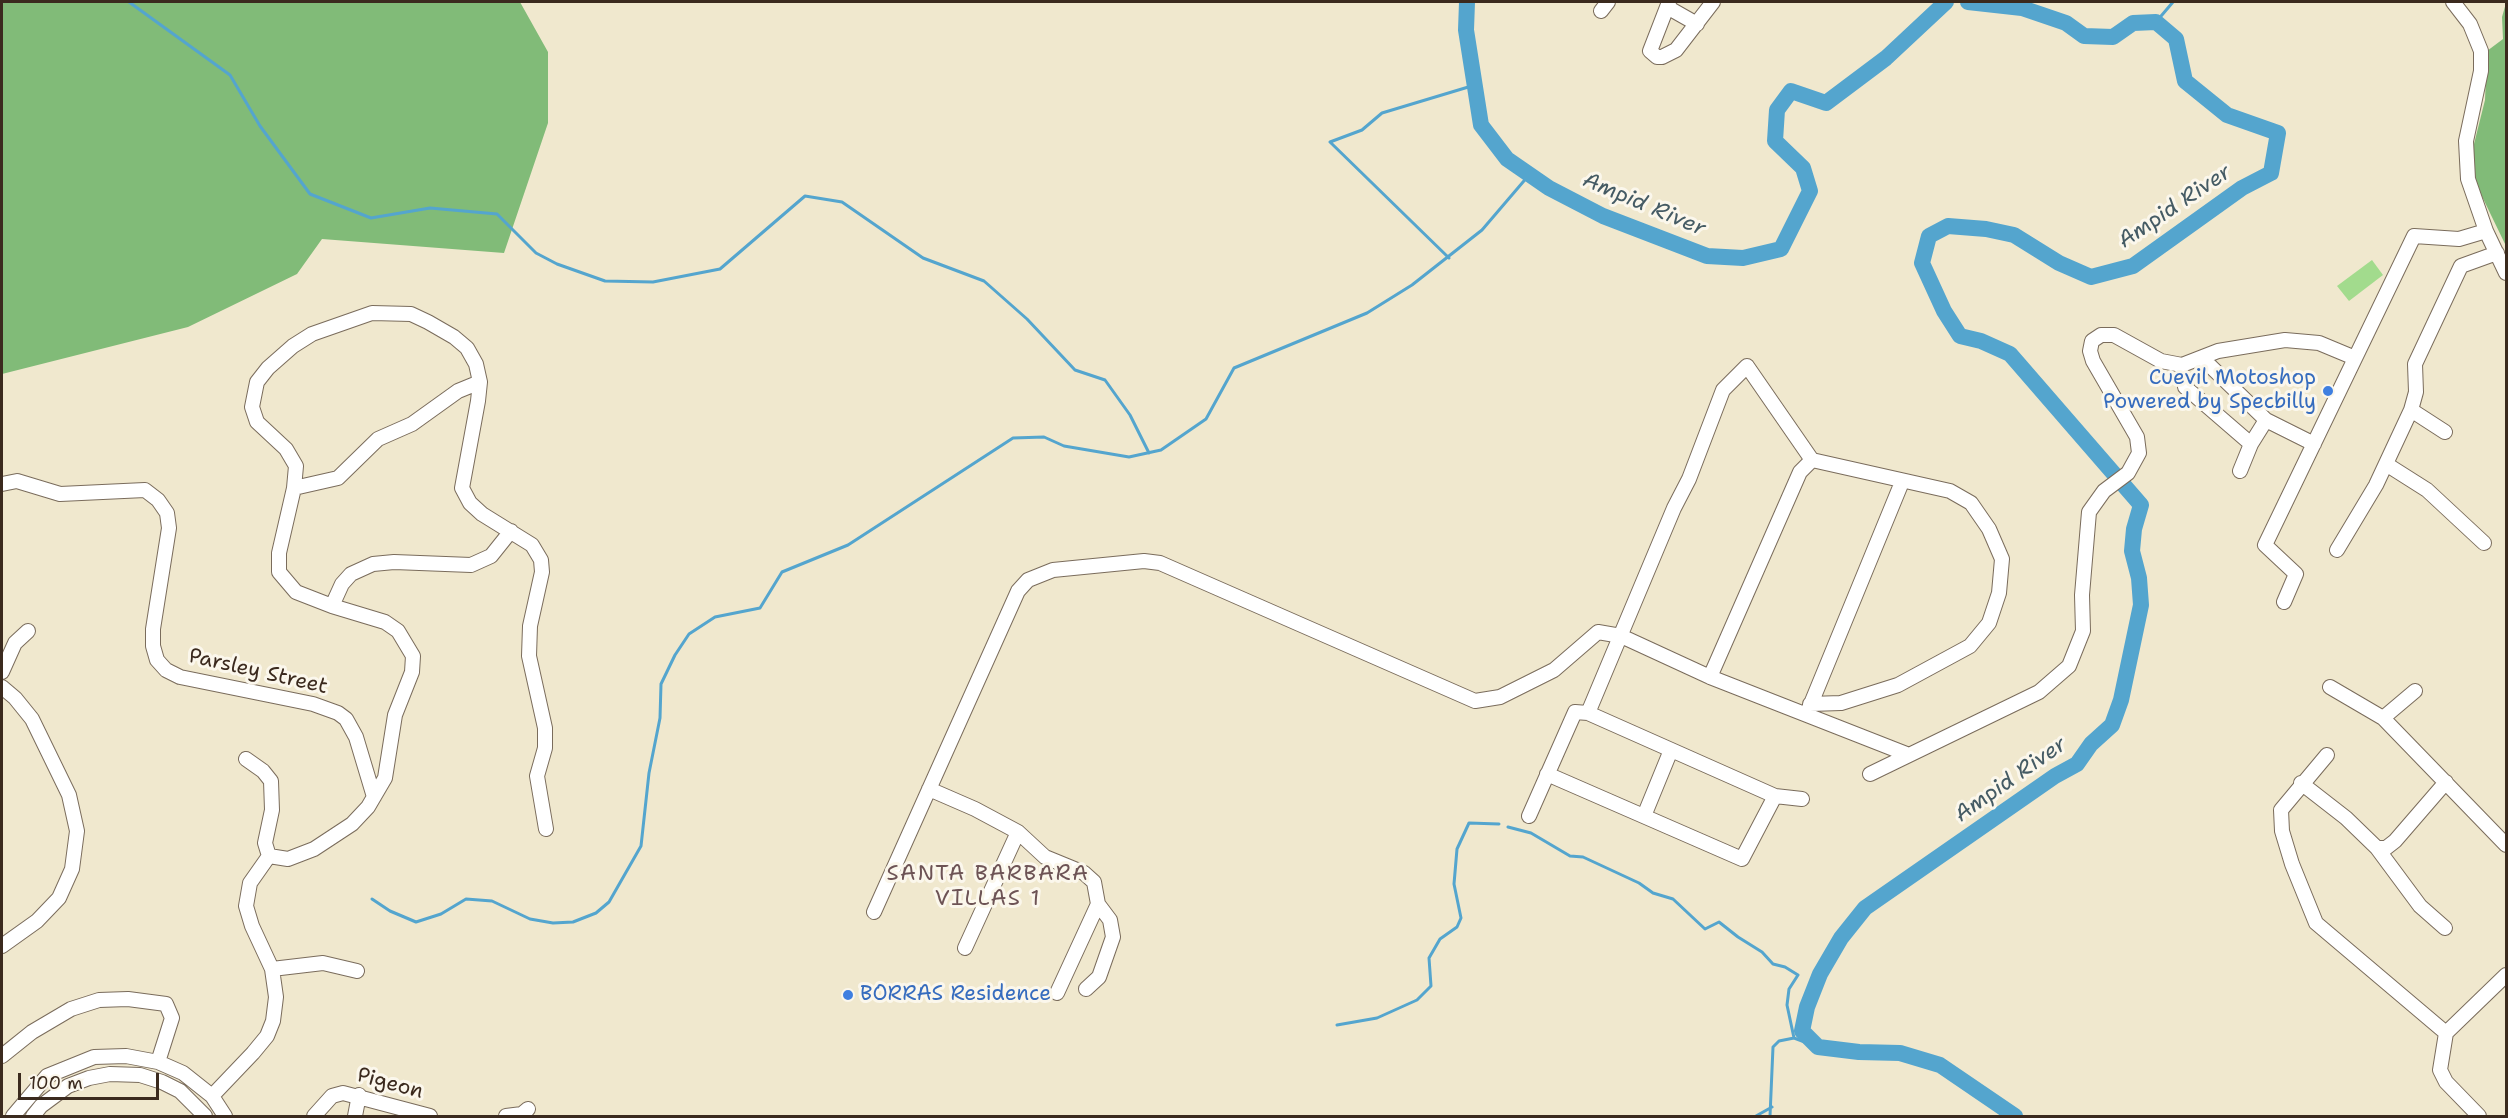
<!DOCTYPE html>
<html>
<head>
<meta charset="utf-8">
<style>
	body { margin:0 }
	#map { position:relative; width:2508px; height:1118px; overflow:hidden; background:#f0e8ce; font-family:"Shantell Sans",sans-serif }
	canvas { display:block }
	.frame { position:absolute; inset:0; border:3px solid #3b2a1e; pointer-events:none }
	.scale { position:absolute; left:18px; top:1073px; width:141px; height:27px; box-sizing:border-box; border:3px solid #3b2a1e; border-top:0; padding-left:8px; font-size:18px; line-height:21px; white-space:nowrap; color:#3b2a1e; -webkit-text-stroke:4px #fbf7ec; paint-order:stroke }
</style>
</head>
<body>
<div id="map">
<canvas width="2508" height="1118"></canvas>
<div class="frame"></div>
<div class="scale">100 m</div>
</div>
<script>
const ctx = document.querySelector('canvas').getContext('2d');
ctx.lineJoin = 'round';
function paint(path, color) { ctx.fillStyle = color; ctx.fill(path, 'evenodd'); }
const toPath = rows => new Path2D(rows.map(r => 'M' + r).join(''));
function trace(path, color, width, dash) { ctx.strokeStyle = color; ctx.lineWidth = width; ctx.lineCap = dash ? 'butt' : 'round'; ctx.setLineDash(dash || []); ctx.stroke(path); }
function label(font, color, halo, rows, align = 'center') {
  ctx.font = font + ' "Shantell Sans",sans-serif'; ctx.lineWidth = 6; ctx.setLineDash([]); ctx.textBaseline = 'middle'; ctx.strokeStyle = halo; ctx.fillStyle = color; for (const [text, x, y, turn = 0] of rows) {
    ctx.save(); ctx.translate(x, y); ctx.rotate((+turn || 0) * Math.PI / 180); ctx.textAlign = isNaN(turn) ? turn : align; if (halo) ctx.strokeText(text, 0, 0); ctx.fillText(text, 0, 0); ctx.restore();
  }
}
paint(toPath([
	[2372,260,2383,275,2349,301,2337,286]
]), '#a2db8d');
paint(toPath([
	[2,2,520,2,548,52,548,123,504,253,322,239,297,274,188,327,2,374],
	[2506,3,2506,246,2476,184,2472,166,2474,144,2485,100,2487,51,2503,39,2502,17]
]), '#81bb78');
trace(toPath([
	[129,2,230,75,260,126,310,194,371,218,430,208,497,214,536,253,557,264,605,281,653,282,720,269,805,196,842,202,923,258,984,281,1027,319,1075,370,1105,380,1130,415,1149,453],
	[2156,22,2173,2],
	[1449,258,1330,142,1362,130,1382,113,1475,85],
	[1508,827,1531,833,1570,856,1583,857,1639,883,1653,893,1673,899,1705,929,1719,922,1738,937,1762,952,1773,964,1785,967,1798,975,1789,989,1787,1005,1794,1038,1818,1047],
	[372,899,390,911,416,922,441,914,466,899,492,901,530,919,553,923,573,922,596,913,609,902,641,846,649,773,660,718,661,684,675,655,689,634,715,617,760,608,782,572,848,545,1013,438,1044,437,1064,446,1129,457,1161,450,1206,419,1234,368,1367,313,1412,285,1482,230,1529,175],
	[1337,1025,1377,1018,1417,1000,1431,986,1429,958,1440,939,1457,927,1461,918,1454,884,1457,849,1469,823,1499,824],
	[1756,1116,1772,1107],
	[1770,1116,1773,1047,1779,1041,1794,1038]
]), '#54a5ce', 3);
trace(toPath([
	[1467,2,1466,30,1481,125,1507,159,1549,188,1603,216,1707,256,1743,258,1781,249,1810,191,1803,168,1775,141,1777,110,1791,91,1826,103,1886,58,1946,2],
	[1968,2,2022,8,2066,23,2084,36,2113,37,2133,23,2156,22,2176,39,2185,81,2227,115,2278,133,2271,173,2242,188,2133,266,2091,277,2059,263,2014,235,1986,229,1948,226,1929,236,1922,263,1944,311,1960,336,1981,341,2010,354,2141,505,2134,529,2132,551,2139,578,2141,605,2121,700,2112,725,2091,744,2077,764,2055,776,1865,908,1841,938,1820,974,1807,1007,1802,1031,1818,1047,1859,1052,1900,1053,1940,1065,2015,1116]
]), '#54a5ce', 16);
const minor = toPath([
	[1669,2,1650,51,1657,57,1662,57,1676,50,1713,2],
	[2453,2,2470,24,2481,51,2481,71,2466,141,2468,179,2486,231,2506,273],
	[1667,7,1697,24],
	[1601,11,1608,2],
	[2203,359,2266,420],
	[2185,387,2251,444],
	[2411,410,2445,432],
	[2386,464,2427,490,2484,543],
	[2240,471,2251,444,2266,420,2314,444],
	[2,484,17,481,60,494,145,490,158,500,167,513,169,528,153,629,153,646,157,660,166,670,180,677,313,704,338,713,346,719,356,737,374,797],
	[294,488,338,478,378,439,412,424,458,391,480,382],
	[2337,550,2376,485,2411,410,2416,392,2415,364,2461,266,2497,253],
	[2284,602,2296,574,2265,545,2414,236,2459,239,2486,231],
	[332,606,342,584,351,574,373,564,394,562,471,565,491,556,511,531],
	[2,672,15,643,28,631],
	[1710,677,1800,472,1812,460],
	[2,687,15,698,32,719,69,795,77,831,72,869,59,898,37,921,2,946],
	[2330,687,2383,718,2506,845],
	[1808,711,1902,482],
	[1588,713,1674,508,1689,479,1723,390,1747,366,1812,460,1950,491,1971,503,1989,529,2002,559,1999,593,1989,623,1970,646,1898,685,1841,703,1810,704],
	[2383,718,2415,691],
	[2327,755,2281,810,2282,831,2292,864,2316,923,2446,1033],
	[246,759,263,771,271,781,272,810,265,843,269,856],
	[1547,774,1742,859,1775,796],
	[1870,774,2039,692,2069,666,2083,631,2082,595,2089,512,2104,491,2128,473,2139,453,2137,437,2093,361,2090,351,2092,341,2101,335,2114,335,2161,361,2182,365,2218,351,2285,340,2319,343,2355,358],
	[2301,783,2346,818,2377,848,2386,848,2395,841,2446,782],
	[929,789,975,809,1018,832,1045,857,1084,873,1094,882,1098,904,1057,993],
	[1529,816,1575,712,1588,713,1775,796,1802,799],
	[1644,816,1671,750],
	[2377,848,2420,906,2445,928],
	[269,856,288,859,314,849,352,824,368,807,385,778,395,715,412,672,413,656,398,631,385,622,332,606,296,592,279,572,279,553,294,488,296,466,286,449,257,422,252,407,257,382,268,368,293,346,312,334,372,313,411,314,428,322,454,337,467,348,476,364,480,382,478,401,462,488,470,503,482,514,532,545,541,560,542,572,530,626,529,656,545,728,545,748,537,776,546,829],
	[874,912,1018,591,1028,580,1053,570,1144,561,1160,563,1475,701,1500,697,1554,670,1598,632,1621,636,1710,677,1909,755],
	[965,948,1018,832],
	[272,969,323,963,357,971],
	[1086,989,1099,977,1113,937,1110,920,1098,904],
	[2,1056,32,1032,71,1009,99,1000,128,999,166,1004,172,1018,158,1062],
	[212,1096,253,1053,267,1036,273,1021,276,997,272,969,252,926,246,906,250,883,269,856],
	[13,1116,47,1076,94,1057,126,1056,158,1062,183,1073,212,1096,225,1116],
	[33,1116,41,1106,68,1086,89,1078,110,1074,140,1075,162,1082,180,1091,205,1116],
	[314,1116,332,1096,343,1093,430,1116],
	[355,1116,359,1095],
	[506,1116,522,1114,528,1109],
	[2479,1116,2446,1082,2440,1070,2446,1033,2506,975]
]);
trace(minor, '#7a6c5c', 16);
trace(minor, '#fff', 14);
for (const [x, y, r, color] of [
	[2328,391,6,"#3f7fe0"],
	[848,995,6,"#3f7fe0"]
]) { const dot = new Path2D(); dot.arc(x, y, r, 0, 2 * Math.PI); ctx.fillStyle = color; ctx.fill(dot); trace(dot, '#fbf7ec', 2); }
label('21px', '#366cbe', '#fbf7ec', [
	["Cuevil Motoshop",2316,379],
	["Powered by Specbilly",2316,403],
	["BORRAS Residence",860,995,"left"]
], 'right');
label('21px', '#3b2a1e', '#fbf7ec', [
	["Parsley Street",258,672,13],
	["Pigeon",390,1084,15]
]);
label('italic 22px', '#455b64', '#fbf7ec', [
	["Ampid River",1644,205,23],
	["Ampid River",2175,207,-34],
	["Ampid River",2011,780,-35]
]);
ctx.letterSpacing = '1.5px';
label('22px', '#6d5355', '#fbf7ec', [
	["SANTA BARBARA",988,874],
	["VILLAS 1",988,899]
]);
ctx.letterSpacing = '0px';
</script>
</body>
</html>
